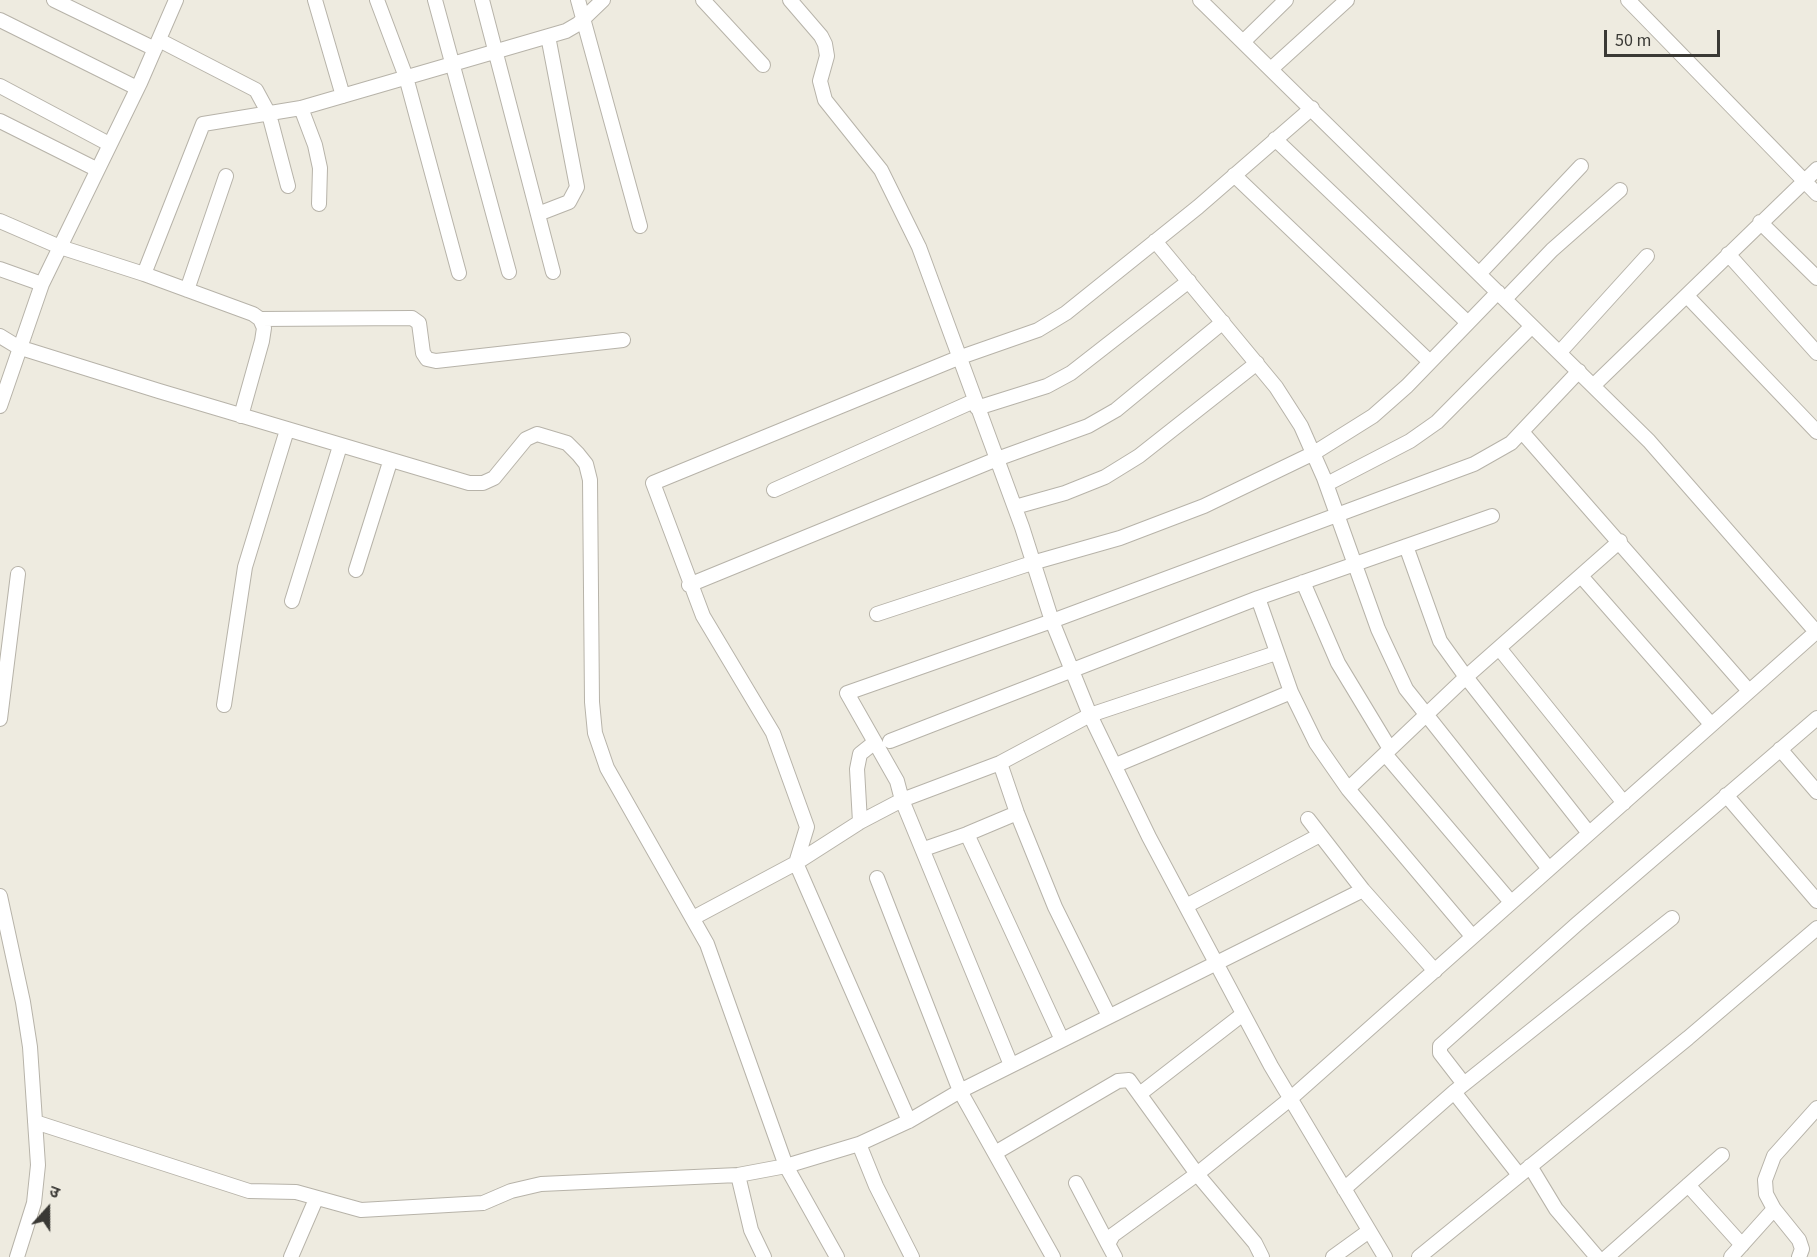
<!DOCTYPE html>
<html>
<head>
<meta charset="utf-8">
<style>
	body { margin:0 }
	#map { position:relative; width:1817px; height:1257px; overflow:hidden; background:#eeebe0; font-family:"Source Sans 3","Noto Sans Devanagari",sans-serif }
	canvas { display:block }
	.north { position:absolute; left:18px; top:1179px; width:60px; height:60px; -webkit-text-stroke:4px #eeebe0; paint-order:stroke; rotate:21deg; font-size:16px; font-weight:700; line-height:24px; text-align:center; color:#3a3935 }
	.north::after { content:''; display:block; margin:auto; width:21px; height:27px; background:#3a3935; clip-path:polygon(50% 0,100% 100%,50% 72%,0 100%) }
	.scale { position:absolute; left:1604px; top:30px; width:116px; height:27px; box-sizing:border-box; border:3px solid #3a3935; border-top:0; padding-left:8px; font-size:18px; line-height:21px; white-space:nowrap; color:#3a3935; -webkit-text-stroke:4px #eeebe0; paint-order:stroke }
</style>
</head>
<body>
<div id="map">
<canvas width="1817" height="1257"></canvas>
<div class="north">उ</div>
<div class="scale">50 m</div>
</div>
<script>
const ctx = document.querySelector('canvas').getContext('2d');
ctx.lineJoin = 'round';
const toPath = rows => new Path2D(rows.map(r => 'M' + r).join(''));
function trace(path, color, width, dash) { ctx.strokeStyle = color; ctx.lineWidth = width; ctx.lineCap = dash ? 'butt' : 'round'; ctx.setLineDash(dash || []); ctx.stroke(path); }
const minor = toPath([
	[54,0,155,49],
	[315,0,343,96],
	[377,0,406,77,459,273],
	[435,0,509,272],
	[482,0,553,272],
	[578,0,640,226],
	[703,0,763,65],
	[790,0,821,36,825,44,827,56,820,81,825,100,881,170,919,247,1022,527,1052,621,1090,715,1149,837,1271,1066,1385,1257],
	[1200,0,1649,441,1817,633],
	[1628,0,1817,194],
	[0,20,137,88],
	[159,40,256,90,269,114,288,186],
	[1243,42,1286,0],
	[1271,69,1347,0],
	[0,86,109,144],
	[301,108,315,145,320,168,319,204],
	[0,121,96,169],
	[1275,139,1468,323],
	[1234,175,1430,362],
	[538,214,569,202,577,187,548,36],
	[0,221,60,247,144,274,253,314,260,319,264,328,262,341,241,416],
	[1760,222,1817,278],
	[1155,241,1276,387,1301,426,1324,478,1378,629,1406,689,1549,869],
	[1728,254,1817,353],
	[0,269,42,284],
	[144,274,203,124,301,108,566,31,578,24,603,0],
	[1479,274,1581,166],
	[187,290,226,176],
	[1687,296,1817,432],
	[1505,299,1552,250,1620,190],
	[260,319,412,318,419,323,423,353,427,359,436,361,623,340],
	[0,336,18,347,159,391,469,483,483,483,494,478,526,439,537,434,567,443,578,454,586,464,590,480,592,702,595,733,607,768,707,944,786,1166,859,1144,876,1186,912,1257],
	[1560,352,1647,256],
	[1594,385,1817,169],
	[0,406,42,284,140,83,176,0],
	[977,408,1047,386,1071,373,1189,281],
	[1523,433,1749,691],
	[1327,484,1410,441,1437,422,1532,326],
	[774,490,974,401],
	[1015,507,1065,493,1105,477,1139,456,1257,363],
	[1406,546,1440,641,1466,677,1588,832],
	[356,570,390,462],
	[1581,576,1710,723],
	[1303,582,1338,663,1390,749],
	[689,585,997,459,1088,426,1116,410,1223,322],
	[1258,598,1291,692,1316,743,1348,789,1472,936],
	[292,601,340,446],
	[877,614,1032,563,1120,538,1204,506,1314,453,1373,416,1407,386,1498,292],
	[1499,648,1624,803],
	[224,705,245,567,287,430],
	[0,719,18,574],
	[890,741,1258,598,1492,516],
	[1780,749,1817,792],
	[1385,754,1510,901],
	[1000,763,1017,813,1055,907,1109,1016],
	[1116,765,1291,692],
	[1348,789,1466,677,1620,541],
	[1726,795,1817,901],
	[1308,819,1363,890,1435,971],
	[860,822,857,769,860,754,875,742],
	[967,834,1062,1040],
	[924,849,967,834,1017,813],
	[877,878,960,1091,1053,1257],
	[0,896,23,1002,30,1047,38,1165,34,1203,17,1257],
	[1186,906,1320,835],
	[693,918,796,863,860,822,902,800,1000,763,1090,715,1276,653],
	[1011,1065,902,800,897,781,847,693,1052,621,1474,464,1511,443,1579,371],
	[1464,1084,1440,1053,1440,1046,1577,924,1817,718],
	[1454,1092,1519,1175],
	[1141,1093,1243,1014],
	[909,1121,796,863,807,827,773,733,703,616,653,483,958,358,1038,330,1066,313,1198,207,1312,108],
	[35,1122,249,1191,296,1192,361,1210,483,1203,511,1191,541,1184,738,1175,786,1166,837,1257],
	[859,1144,909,1121,960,1091,1363,890],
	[995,1153,1118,1081,1129,1080,1197,1174,1255,1243,1262,1257],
	[1530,1166,1556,1209,1597,1257],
	[738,1175,751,1230,764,1257],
	[1076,1183,1108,1244],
	[1688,1185,1742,1245],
	[1344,1189,1454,1092,1672,918],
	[291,1257,316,1199],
	[1115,1257,1108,1244,1113,1235,1197,1174,1290,1099,1816,632],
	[1333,1257,1369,1231],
	[1419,1257,1688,1038,1817,928],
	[1607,1257,1722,1155],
	[1731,1257,1774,1209],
	[1799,1257,1802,1249,1799,1240,1774,1209,1766,1194,1765,1180,1774,1156,1817,1108]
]);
trace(minor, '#b7b3a9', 16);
trace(minor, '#fff', 14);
</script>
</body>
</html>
